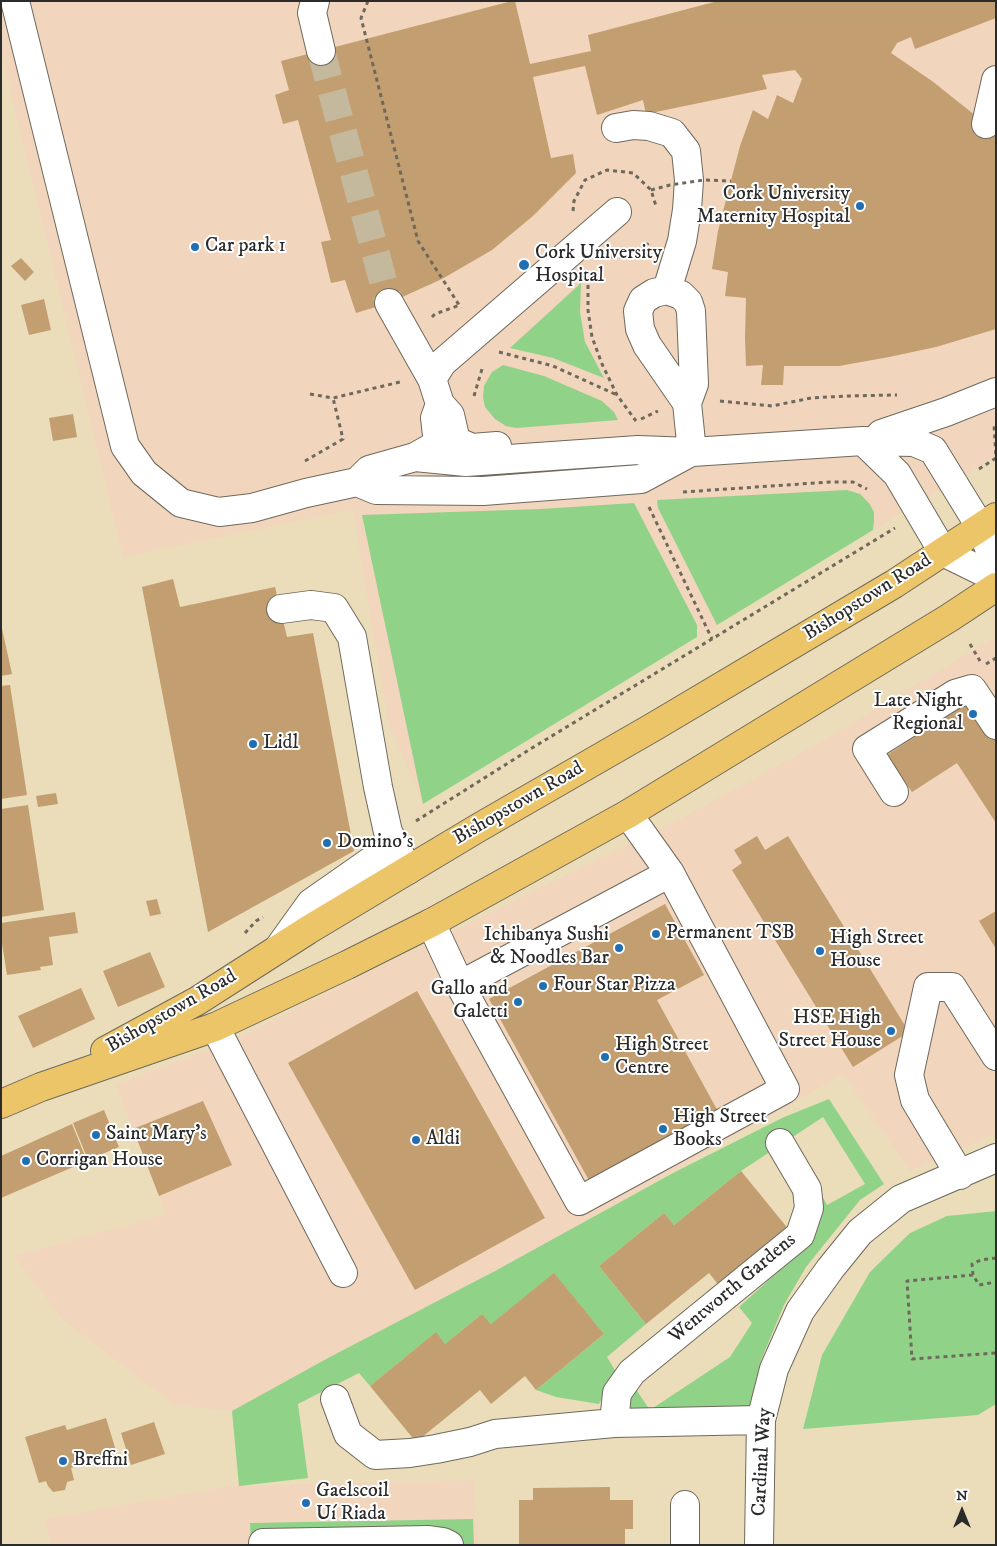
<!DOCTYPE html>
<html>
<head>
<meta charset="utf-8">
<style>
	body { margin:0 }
	#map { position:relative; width:997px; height:1546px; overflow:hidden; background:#ecddba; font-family:"IM FELL DW Pica",serif }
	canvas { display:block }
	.frame { position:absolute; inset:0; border:2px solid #2b2b2b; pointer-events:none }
	.north { position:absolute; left:937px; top:1486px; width:50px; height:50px; -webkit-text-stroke:4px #fff; paint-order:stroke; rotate:0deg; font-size:14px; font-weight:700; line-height:20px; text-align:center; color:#2b2b2b }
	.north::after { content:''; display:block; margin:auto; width:18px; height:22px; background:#2b2b2b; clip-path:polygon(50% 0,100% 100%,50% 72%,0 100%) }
</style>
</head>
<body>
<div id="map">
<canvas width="997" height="1546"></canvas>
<div class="frame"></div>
<div class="north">N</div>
</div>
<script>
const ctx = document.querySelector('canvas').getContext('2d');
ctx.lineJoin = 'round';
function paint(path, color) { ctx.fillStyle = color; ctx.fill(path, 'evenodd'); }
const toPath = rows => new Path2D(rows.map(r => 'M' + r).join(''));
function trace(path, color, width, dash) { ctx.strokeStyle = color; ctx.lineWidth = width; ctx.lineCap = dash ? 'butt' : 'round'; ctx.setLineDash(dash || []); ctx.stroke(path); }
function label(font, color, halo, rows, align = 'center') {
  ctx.font = font + ' "IM FELL DW Pica",serif'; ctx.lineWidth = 4; ctx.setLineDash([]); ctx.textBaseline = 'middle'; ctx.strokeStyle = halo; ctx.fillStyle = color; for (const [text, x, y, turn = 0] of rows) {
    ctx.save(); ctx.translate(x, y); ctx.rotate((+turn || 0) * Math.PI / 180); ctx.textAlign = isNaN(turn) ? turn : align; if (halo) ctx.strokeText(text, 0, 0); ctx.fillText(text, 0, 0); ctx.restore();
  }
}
paint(toPath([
	[1,1,996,1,996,457,873,530,423,804,388,721,353,510,123,557,1,52],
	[996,636,996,1133,910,1171,843,1074,595,1216,495,1271,328,1358,232,1411,174,1405,62,1319,14,1256,166,1214,116,1085,237,1038,680,819,821,742],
	[474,1480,477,1545,52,1545,44,1519,230,1486]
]), '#f1d5bd');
paint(toPath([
	[581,283,580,312,585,342,604,378,553,358,510,348],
	[503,365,544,376,602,401,614,412,618,420,516,428,506,426,495,419,485,407,483,397,484,386,492,372],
	[847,490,860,494,869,503,874,512,874,521,873,530,717,625,658,508,657,500],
	[634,503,697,625,697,637,423,804,362,515,541,509],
	[829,1099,884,1184,860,1200,806,1267,784,1305,761,1360,752,1403,742,1420,667,1427,623,1407,635,1388,650,1410,730,1357,752,1323,739,1307,813,1240,817,1231,820,1192,827,1205,865,1184,823,1117,741,1171,674,1225,664,1213,599,1266,646,1324,607,1357,616,1372,599,1404,556,1397,536,1390,604,1334,554,1274,491,1324,482,1314,445,1344,435,1333,370,1386,359,1373,298,1404,308,1478,239,1486,232,1411,328,1358,495,1271,673,1173,782,1118],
	[996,1211,996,1404,978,1415,803,1429,822,1355,870,1272,910,1233,947,1216],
	[473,1519,474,1545,251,1545,250,1523]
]), '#91d289');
paint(toPath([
	[512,1,515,1,530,64,591,51,588,35,718,1,996,1,996,18,915,49,911,37,897,43,891,53,932,81,986,124,996,136,996,329,936,347,889,357,839,366,784,366,783,385,761,385,763,365,746,366,745,338,746,298,725,296,728,272,712,269,718,231,740,146,753,110,768,119,777,95,793,103,802,79,795,70,762,75,767,89,646,114,643,100,597,115,585,66,533,77,551,158,573,154,576,173,533,216,492,250,442,279,389,303,356,313,345,280,331,283,321,242,331,240,298,120,283,124,275,95,289,90,281,61],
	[21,258,34,272,25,281,11,266],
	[44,299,51,330,29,335,21,305],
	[73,414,77,437,53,441,49,418],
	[173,579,180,607,275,587,287,637,313,633,354,851,208,932,142,587],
	[1,624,12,674,1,676],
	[10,685,27,795,1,799,1,686],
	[973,699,996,735,996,823,957,763,912,792,887,755],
	[56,793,58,804,38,807,36,796],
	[28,805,44,910,1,917,1,809],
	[757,836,765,850,788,836,909,1032,853,1067,732,870,742,863,734,850],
	[157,899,161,914,150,916,146,901],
	[665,904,704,975,657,1000,720,1115,591,1184,489,999],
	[996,911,996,949,979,921],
	[75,912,78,933,49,937,53,965,40,967,41,970,7,975,1,937,1,923],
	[150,952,165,987,118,1007,103,971],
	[81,988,95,1019,33,1048,18,1016],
	[417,991,545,1218,415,1290,288,1063],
	[203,1101,232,1165,159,1196,133,1129],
	[104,1110,119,1147,88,1160,73,1123],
	[72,1124,87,1161,1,1198,1,1156],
	[741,1171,790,1231,721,1288,709,1273,646,1324,599,1266,664,1213,674,1225],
	[554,1273,604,1334,536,1390,525,1376,491,1404,480,1390,416,1442,370,1386,436,1332,445,1344,482,1314,491,1324],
	[106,1418,117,1454,71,1468,74,1480,67,1482,65,1490,53,1492,48,1486,46,1481,39,1483,25,1437,65,1425,67,1430],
	[154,1422,165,1454,131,1465,121,1433],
	[610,1487,610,1500,633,1500,633,1529,625,1529,625,1545,519,1545,519,1500,533,1500,533,1488]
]), '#c29e70');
trace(toPath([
	[321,51,389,303]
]), '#c5b99d', 28, [28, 14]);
const minor = toPath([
	[15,1,125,446,144,473,181,503,219,512,252,508,306,493,357,482,369,470,415,457,438,444,435,418,440,404],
	[315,1,312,13,321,51],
	[986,124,996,80],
	[616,128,633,125,649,126,672,133,686,151,689,180,687,210,682,241,667,290],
	[389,303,432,379,440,404,450,415,456,441,472,448,497,446],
	[432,379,442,363,617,212],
	[687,403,647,345,640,329,638,311,643,300,654,293,667,290,681,295,688,302,691,311,694,384,687,403,692,452],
	[881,434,946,412,996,392],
	[863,441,897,474,943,552,996,578],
	[415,457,466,462,638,450,692,452,863,441,914,442,933,450,981,528,996,565],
	[357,482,376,490,483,491,641,479,691,452],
	[281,609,311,605,334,608,352,637,378,787,388,832,408,870],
	[894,792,867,749,955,694,972,689,996,725],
	[431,923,460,985,579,1201,785,1089,670,873,628,814],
	[278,949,311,903,394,845],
	[460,985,670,873],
	[215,1027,343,1273],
	[960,1175,915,1100,909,1075,928,987,952,987,996,1056],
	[335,1399,348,1434,375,1455,410,1453,436,1449,470,1442,495,1434,614,1423,761,1420],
	[614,1423,617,1393,632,1372,800,1235,809,1208,807,1189,780,1143],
	[685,1505,685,1545],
	[263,1543,429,1540,443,1542,449,1545],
	[759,1545,761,1420,774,1369,800,1311,830,1269,860,1232,901,1199,996,1158]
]);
const major = toPath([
	[105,1051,197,1001,308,930,478,828,655,726,894,584,996,517],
	[1,1104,41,1087,215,1027,347,965,431,923,628,814,949,618,996,587]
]);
trace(minor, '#6f695d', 30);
trace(major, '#6f695d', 30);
trace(toPath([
	[368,1,361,18,418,241,461,308],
	[573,211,574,201,585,180,607,170,633,173,651,190,656,206],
	[611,257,625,257,646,247,648,243],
	[588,277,588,310,592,337,602,364,617,395,636,421],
	[432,317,435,314,460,305],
	[499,352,553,366,617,395],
	[310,394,333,398,400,382],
	[474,396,482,369],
	[720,401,772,406,811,398,846,396,897,395],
	[641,419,658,411],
	[305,461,343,439,333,398],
	[979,469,996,458,994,424],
	[683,492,830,482,853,482,867,489],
	[649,507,712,639],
	[970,644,980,661],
	[986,664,996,658],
	[416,821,532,748,895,528],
	[245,933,256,921,263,917],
	[996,1258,981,1260,972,1264,973,1275,979,1285,996,1282],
	[973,1275,907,1281,912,1359,996,1353]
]), '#6f695d', 3, [4, 4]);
trace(minor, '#fff', 28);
trace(major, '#edc569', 28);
trace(toPath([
	[651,190,670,185,704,180,731,181]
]), '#6f695d', 3, [4, 4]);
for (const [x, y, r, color] of [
	[860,206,5,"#1f6fb2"],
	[195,247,5,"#1f6fb2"],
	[524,265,6,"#1f6fb2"],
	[973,714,5,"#1f6fb2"],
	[253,744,5,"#1f6fb2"],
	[327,843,5,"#1f6fb2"],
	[656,934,5,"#1f6fb2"],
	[619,948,5,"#1f6fb2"],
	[820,951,5,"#1f6fb2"],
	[543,986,5,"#1f6fb2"],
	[518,1002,5,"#1f6fb2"],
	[891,1031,5,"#1f6fb2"],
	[605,1057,5,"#1f6fb2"],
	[663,1129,5,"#1f6fb2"],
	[96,1135,5,"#1f6fb2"],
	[416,1140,5,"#1f6fb2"],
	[26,1161,5,"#1f6fb2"],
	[63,1461,5,"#1f6fb2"],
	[306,1503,5,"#1f6fb2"]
]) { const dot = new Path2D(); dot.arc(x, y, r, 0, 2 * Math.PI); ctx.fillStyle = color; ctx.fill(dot); trace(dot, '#fff', 2); }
label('20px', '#2b2b2b', '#fff', [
	["Cork University",850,195,"right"],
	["Maternity Hospital",850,218,"right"],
	["Car park 1",205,247],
	["Cork University",535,254],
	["Hospital",535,277],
	["Late Night",963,702,"right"],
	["Regional",963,725,"right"],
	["Lidl",263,744],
	["Domino's",337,843],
	["Permanent TSB",666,934],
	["Ichibanya Sushi",609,936,"right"],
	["& Noodles Bar",609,959,"right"],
	["High Street",830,939],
	["House",830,962],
	["Four Star Pizza",553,986],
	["Gallo and",508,990,"right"],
	["Galetti",508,1013,"right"],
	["HSE High",881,1019,"right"],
	["Street House",881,1042,"right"],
	["High Street",615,1046],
	["Centre",615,1069],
	["High Street",673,1118],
	["Books",673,1141],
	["Saint Mary's",106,1135],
	["Aldi",426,1140],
	["Corrigan House",36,1161],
	["Breffni",73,1461],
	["Gaelscoil",316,1492],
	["Uí Riada",316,1515]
], 'left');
label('20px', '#2b2b2b', '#fff', [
	["Bishopstown Road",868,598,-32],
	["Bishopstown Road",519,804,-30],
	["Bishopstown Road",172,1012,-30],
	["Wentworth Gardens",733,1289,-40],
	["Cardinal Way",763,1462,-87]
]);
</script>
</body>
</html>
